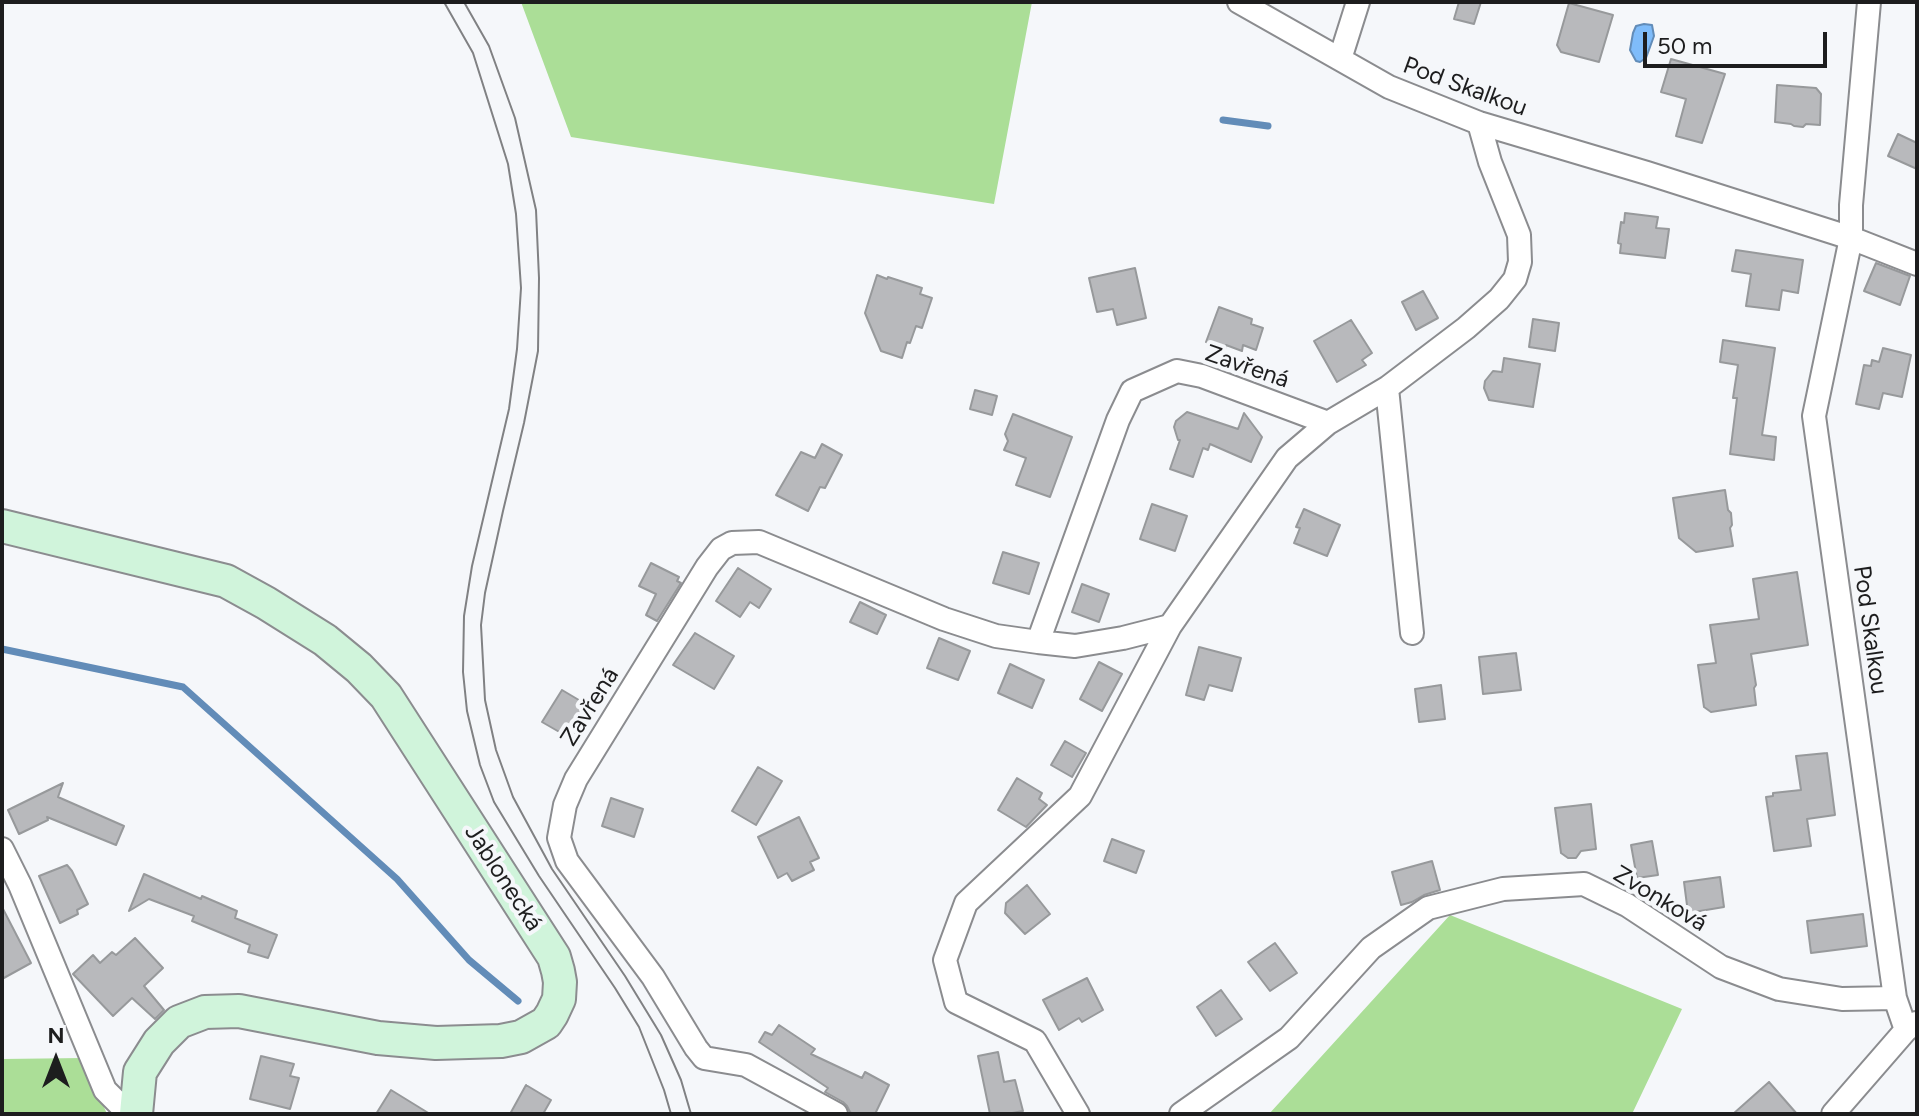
<!DOCTYPE html>
<html>
<head>
<meta charset="utf-8">
<style>
	body { margin:0 }
	#map { position:relative; width:1919px; height:1116px; overflow:hidden; background:#f5f7fa; font-family:Figtree,sans-serif }
	canvas { display:block }
	.frame { position:absolute; inset:0; border:4px solid #1d1d1e; pointer-events:none }
	.north { position:absolute; left:16px; top:1020px; width:80px; height:80px; -webkit-text-stroke:6px #f5f7fa; paint-order:stroke; rotate:0deg; font-size:22px; font-weight:700; line-height:32px; text-align:center; color:#1d1d1e }
	.north::after { content:''; display:block; margin:auto; width:28px; height:36px; background:#1d1d1e; clip-path:polygon(50% 0,100% 100%,50% 72%,0 100%) }
	.scale { position:absolute; left:1643px; top:32px; width:184px; height:36px; box-sizing:border-box; border:4px solid #1d1d1e; border-top:0; padding-left:10px; font-size:24px; line-height:28px; white-space:nowrap; color:#1d1d1e; -webkit-text-stroke:6px #f5f7fa; paint-order:stroke }
</style>
</head>
<body>
<div id="map">
<canvas width="1919" height="1116"></canvas>
<div class="frame"></div>
<div class="north">N</div>
<div class="scale">50 m</div>
</div>
<script>
const ctx = document.querySelector('canvas').getContext('2d');
ctx.lineJoin = 'round';
function paint(path, color) { ctx.fillStyle = color; ctx.fill(path, 'evenodd'); }
const toPath = rows => new Path2D(rows.map(r => 'M' + r).join(''));
function trace(path, color, width, dash) { ctx.strokeStyle = color; ctx.lineWidth = width; ctx.lineCap = dash ? 'butt' : 'round'; ctx.setLineDash(dash || []); ctx.stroke(path); }
function label(font, color, halo, rows, align = 'center') {
  ctx.font = font + ' Figtree,sans-serif'; ctx.lineWidth = 8; ctx.setLineDash([]); ctx.textBaseline = 'middle'; ctx.strokeStyle = halo; ctx.fillStyle = color; for (const [text, x, y, turn = 0] of rows) {
    ctx.save(); ctx.translate(x, y); ctx.rotate((+turn || 0) * Math.PI / 180); ctx.textAlign = isNaN(turn) ? turn : align; if (halo) ctx.strokeText(text, 0, 0); ctx.fillText(text, 0, 0); ctx.restore();
  }
}
paint(toPath([
	[521,2,1032,2,994,204,571,137],
	[1450,915,1682,1009,1632,1114,1269,1114],
	[83,1058,107,1114,2,1114,2,1059]
]), '#abde97');
const water = toPath([
	[1644,24,1652,25,1654,36,1646,58,1640,62,1636,61,1630,50,1633,33,1636,26,1644,24]
]);
paint(water, '#7fbcfa');
trace(water, '#628cb8', 2);
trace(toPath([
	[1223,120,1268,126],
	[2,649,183,687,397,879,469,960,518,1001]
]), '#628cb8', 7);
const building = toPath([
	[1459,2,1481,2,1474,24,1454,19,1459,2],
	[1569,3,1613,15,1599,62,1561,52,1557,45,1569,3],
	[1671,59,1725,74,1702,143,1676,136,1686,99,1661,92,1671,59],
	[1777,85,1816,88,1821,94,1820,125,1806,124,1803,127,1794,126,1791,124,1775,122,1777,85],
	[1898,134,1917,143,1917,169,1888,156,1898,134],
	[1625,213,1658,217,1656,228,1669,229,1665,258,1620,253,1621,244,1618,243,1621,222,1624,223,1625,213],
	[1736,250,1803,260,1798,293,1782,290,1779,310,1746,306,1751,274,1732,271,1736,250],
	[1876,263,1910,276,1900,305,1864,291,1876,263],
	[1135,268,1146,318,1117,325,1113,309,1097,312,1089,278,1135,268],
	[877,275,887,279,888,277,922,288,920,294,932,298,922,328,916,326,910,343,907,342,902,358,881,351,865,313,877,275],
	[1423,291,1438,318,1416,330,1402,302,1423,291],
	[1219,307,1252,319,1251,324,1263,328,1256,350,1243,345,1242,351,1226,345,1225,349,1206,342,1219,307],
	[1533,319,1559,323,1555,351,1529,347,1533,319],
	[1351,320,1372,353,1362,360,1366,365,1337,382,1314,341,1351,320],
	[1723,340,1775,348,1762,435,1776,437,1774,460,1730,454,1737,398,1733,398,1738,365,1720,362,1723,340],
	[1883,348,1911,355,1902,397,1883,393,1879,409,1856,404,1864,365,1871,366,1872,360,1879,362,1883,348],
	[1504,358,1540,364,1533,407,1489,400,1484,388,1485,381,1493,371,1502,372,1504,358],
	[975,390,997,396,992,415,970,409,975,390],
	[1187,412,1238,429,1244,413,1262,437,1251,462,1210,444,1208,450,1203,448,1193,477,1170,469,1180,440,1178,440,1174,427,1176,421,1187,412],
	[1013,414,1072,437,1050,497,1016,485,1026,458,1004,450,1008,441,1005,434,1013,414],
	[822,444,842,455,825,488,820,487,808,511,776,495,801,452,815,458,822,444],
	[1725,490,1728,510,1731,513,1732,525,1730,528,1733,546,1696,552,1679,538,1673,498,1725,490],
	[1152,504,1187,516,1175,551,1140,539,1152,504],
	[1304,509,1340,525,1327,556,1294,543,1300,528,1296,527,1304,509],
	[1003,552,1039,563,1029,594,993,583,1003,552],
	[651,563,679,577,677,581,681,583,657,621,646,615,656,594,639,586,651,563],
	[738,568,771,589,759,608,750,602,740,617,716,601,738,568],
	[1797,572,1808,645,1751,654,1756,685,1754,688,1756,705,1711,712,1704,707,1698,665,1716,663,1710,625,1759,619,1753,579,1797,572],
	[1082,584,1109,594,1099,622,1072,612,1082,584],
	[860,602,886,615,877,634,850,622,860,602],
	[695,633,734,656,714,689,673,665,695,633],
	[939,638,970,651,958,680,927,668,939,638],
	[1199,647,1241,658,1232,691,1209,685,1204,700,1186,695,1199,647],
	[1516,653,1521,690,1483,694,1479,657,1516,653],
	[1099,662,1122,674,1102,711,1080,699,1099,662],
	[1010,664,1044,680,1032,708,998,693,1010,664],
	[1441,685,1445,719,1419,722,1415,689,1441,685],
	[562,690,594,709,575,741,542,722,562,690],
	[1065,741,1086,753,1072,777,1051,765,1065,741],
	[1827,753,1835,815,1807,819,1811,846,1774,851,1766,797,1773,796,1773,793,1801,790,1796,756,1827,753],
	[758,767,782,781,756,825,732,811,758,767],
	[1017,778,1042,793,1039,799,1047,805,1026,827,998,810,1017,778],
	[63,783,58,797,124,826,116,845,47,817,48,820,19,834,8,810,63,783],
	[611,798,643,809,634,837,602,826,611,798],
	[1591,804,1596,849,1581,851,1576,858,1568,858,1561,853,1555,808,1591,804],
	[799,817,819,858,810,862,814,870,792,881,787,873,778,878,758,837,799,817],
	[1112,839,1144,851,1136,873,1104,861,1112,839],
	[1652,841,1658,875,1637,878,1631,845,1652,841],
	[1432,861,1440,890,1424,895,1412,902,1401,905,1392,872,1432,861],
	[67,865,72,871,88,904,77,910,78,914,60,923,39,876,67,865],
	[144,874,201,899,202,896,237,911,235,918,277,935,268,958,248,952,250,945,192,921,194,916,149,899,129,911,144,874],
	[1720,877,1724,907,1688,913,1684,882,1720,877],
	[1027,885,1050,914,1025,934,1005,913,1006,903,1027,885],
	[2,907,31,963,2,979,2,907],
	[1863,914,1867,946,1811,953,1807,921,1863,914],
	[135,938,163,968,144,986,164,1010,155,1019,132,998,113,1016,73,974,93,955,100,963,112,952,116,955,135,938],
	[1275,943,1297,973,1270,991,1248,962,1275,943],
	[1087,978,1103,1010,1082,1022,1079,1018,1059,1030,1043,1000,1087,978],
	[1221,990,1242,1019,1216,1036,1197,1007,1221,990],
	[779,1025,815,1049,811,1054,862,1078,865,1072,889,1085,875,1114,853,1114,850,1112,847,1106,843,1102,825,1092,828,1088,759,1042,765,1032,772,1035,779,1025],
	[998,1052,1004,1082,1015,1080,1023,1111,1007,1114,990,1114,978,1056,998,1052],
	[261,1056,294,1064,290,1076,299,1078,290,1109,250,1099,261,1056],
	[1769,1082,1797,1114,1733,1114,1769,1082],
	[526,1085,551,1100,543,1114,510,1114,526,1085],
	[391,1090,430,1114,376,1114,391,1090]
]);
paint(building, '#b8b9bc');
trace(building, '#97999b', 2);
const minor = toPath([
	[1239,2,1389,87,1479,123,1647,173,1851,238,1917,264],
	[1869,2,1851,205,1851,238,1814,416,1895,998,1906,1030],
	[1340,59,1358,2],
	[1387,388,1412,633],
	[1038,642,1118,420,1132,391,1177,371,1202,376,1328,423],
	[2,849,20,885,105,1090,129,1114],
	[836,1114,746,1065,704,1058,696,1048,653,977,567,861,559,838,565,805,576,779,707,567,721,549,732,543,759,542,944,619,996,636,1038,642,1075,646,1123,638,1170,626],
	[1078,1114,1035,1041,956,1002,945,960,966,903,1080,796,1170,626,1287,458,1328,423,1387,388,1466,328,1499,299,1515,279,1520,262,1519,235,1490,162,1479,123],
	[1181,1114,1289,1038,1371,948,1428,908,1503,889,1584,884,1627,905,1721,967,1779,989,1842,999,1895,998],
	[1833,1114,1906,1030,1916,1023]
]);
const secondary = toPath([
	[2,526,226,581,266,603,325,640,359,668,386,696,554,957,558,971,560,982,559,999,552,1014,546,1023,521,1037,501,1041,436,1043,378,1038,239,1011,205,1012,179,1022,159,1042,140,1072,136,1114]
]);
trace(minor, '#8b8c8f', 26);
trace(secondary, '#8b8c8f', 36);
trace(minor, '#fff', 22);
trace(secondary, '#d0f4db', 32);
trace(toPath([
	[444,2,473,53,508,164,516,214,521,288,517,349,509,409,472,566,464,616,463,672,467,711,480,765,494,802,539,876,615,988,639,1027,664,1090,671,1114],
	[464,2,489,46,515,118,536,210,539,278,538,351,524,423,503,511,485,593,481,625,485,700,496,750,513,797,552,869,625,976,661,1035,681,1080,691,1114]
]), '#808183', 2);
label('24px', '#1d1d1e', '#f5f7fa', [
	["Pod Skalkou",1465,87,20],
	["Zavřená",1247,367,19],
	["Pod Skalkou",1870,630,82],
	["Zavřená",590,707,-58],
	["Jablonecká",503,878,57],
	["Zvonková",1660,899,31]
]);
</script>
</body>
</html>
